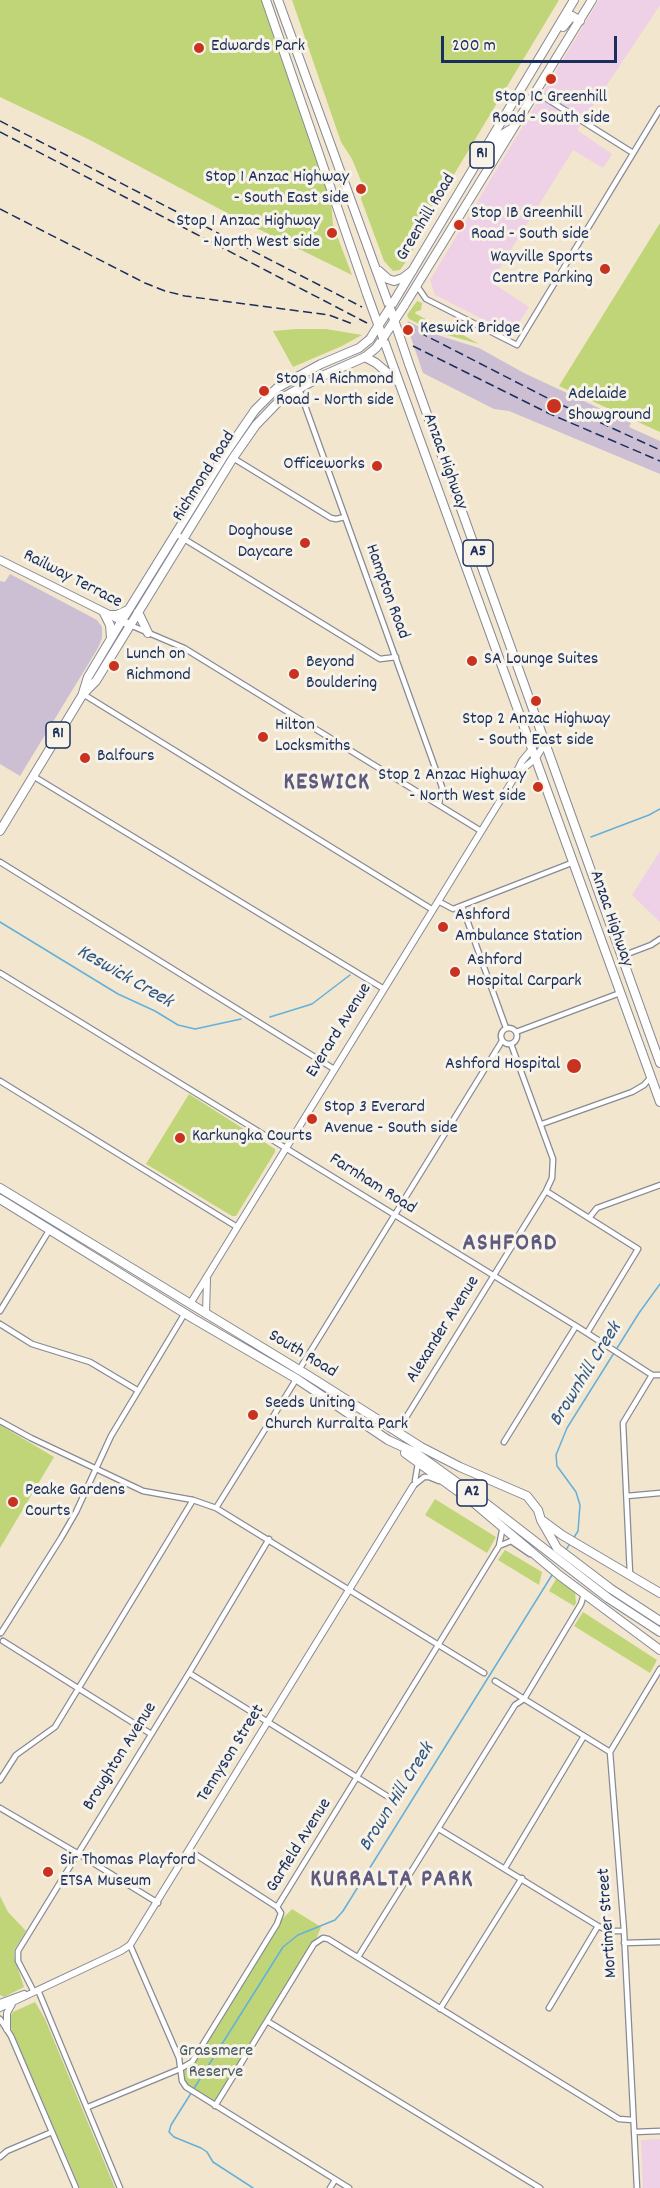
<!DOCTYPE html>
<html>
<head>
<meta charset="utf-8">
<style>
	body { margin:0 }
	#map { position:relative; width:660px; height:2188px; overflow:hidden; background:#f3e6ce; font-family:Dekko,sans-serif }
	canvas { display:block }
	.scale { position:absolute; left:441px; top:36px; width:176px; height:27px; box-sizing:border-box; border:3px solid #1b2f5e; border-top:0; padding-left:8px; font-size:18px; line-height:21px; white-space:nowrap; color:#1b2f5e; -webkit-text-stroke:4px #f7f3e8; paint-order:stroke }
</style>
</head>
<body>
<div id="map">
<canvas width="660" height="2188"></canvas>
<div class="scale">200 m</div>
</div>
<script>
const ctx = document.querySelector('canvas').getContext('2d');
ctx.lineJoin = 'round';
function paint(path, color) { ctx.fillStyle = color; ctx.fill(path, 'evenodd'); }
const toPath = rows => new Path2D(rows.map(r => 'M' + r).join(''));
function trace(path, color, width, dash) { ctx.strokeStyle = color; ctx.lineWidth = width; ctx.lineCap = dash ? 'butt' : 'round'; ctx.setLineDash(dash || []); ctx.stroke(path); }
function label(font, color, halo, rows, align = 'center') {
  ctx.font = font + ' Dekko,sans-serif'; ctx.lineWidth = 6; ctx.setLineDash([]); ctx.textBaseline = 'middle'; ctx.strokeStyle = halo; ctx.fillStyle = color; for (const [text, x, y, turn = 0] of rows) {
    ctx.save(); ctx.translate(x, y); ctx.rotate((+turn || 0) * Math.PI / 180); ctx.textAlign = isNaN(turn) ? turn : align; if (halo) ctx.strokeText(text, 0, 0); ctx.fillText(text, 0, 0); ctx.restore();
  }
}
paint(toPath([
	[599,0,660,0,660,5,577,130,612,154,603,168,573,150,491,282,529,307,512,334,435,295,430,280],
	[660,851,660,922,632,895],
	[660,2139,660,2188,643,2188,641,2140]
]), '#eed0e7');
paint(toPath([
	[408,321,431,333,479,348,524,373,631,423,629,427,660,441,660,474,509,411,494,409,423,373,407,326],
	[10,574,97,620,102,627,102,638,98,648,20,776,0,764,0,581,5,582]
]), '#ccbed3');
paint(toPath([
	[0,0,263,0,331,201,333,225,352,275,244,222,88,139,0,97],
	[292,0,559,0,432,211,410,256,400,270,393,271,384,261,361,199,364,188,352,159,341,142],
	[660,223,660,432,559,386],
	[417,301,422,303,421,310,415,312,416,314,455,334,461,332,463,335,479,344,433,331,409,319,407,315],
	[296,329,326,329,362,335,342,346,293,367,273,331],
	[189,1094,275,1149,275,1152,236,1216,232,1216,146,1164],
	[0,1425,54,1457,0,1548],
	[435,1499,496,1537,487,1553,425,1515],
	[505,1550,542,1572,539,1585,498,1560],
	[556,1579,575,1592,576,1603,574,1606,549,1591],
	[583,1612,657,1660,650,1673,574,1626],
	[0,1896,8,1912,26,1931,14,1950,14,1957,24,1987,4,1997,0,1995],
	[292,1909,321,1927,314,1944,215,2106,184,2085,180,2070,192,2062,277,1924],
	[35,2002,45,2019,115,2188,80,2188,8,2021,13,2012]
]), '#c0d578');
trace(toPath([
	[591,837,649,815,660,809],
	[0,922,118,994,155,1011,178,1025,195,1029,241,1019],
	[270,1017,312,1004,350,975],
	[573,1539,578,1531,580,1505,576,1492,557,1466,556,1455,567,1428,639,1313,660,1284],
	[565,1552,570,1543],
	[253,2188,213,2162,207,2152,201,2148,174,2137,169,2132,171,2125,283,1947,298,1935,335,1920,343,1911,552,1575]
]), '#62b0db', 1.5);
const minor = toPath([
	[536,92,633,153],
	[417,286,426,299,517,345,660,109],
	[299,389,442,787,439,804],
	[233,458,331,518,336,519,345,517],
	[176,534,380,659,396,657],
	[130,625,184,648,481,831],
	[83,694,433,910],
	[33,776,384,989],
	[0,862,334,1069],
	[438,901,453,909,574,862],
	[462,906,506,1028],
	[622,956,651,945,660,939],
	[0,973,576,1326],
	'501 1036a8 8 0 1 1 16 0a8 8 0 1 1-16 0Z',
	[516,1032,620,993],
	[0,1081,237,1227],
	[542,1124,632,1092,644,1085,651,1077],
	[589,1218,597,1208,660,1185],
	[0,1311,50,1229],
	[0,1324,32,1344,90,1362,137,1390],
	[587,1333,652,1375,660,1375],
	[299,1370,502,1041],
	[0,1421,31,1438,143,1491,193,1500,216,1508,484,1673],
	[397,1432,546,1191,552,1178,553,1159,511,1044],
	[504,1442,576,1326,587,1333,638,1249,546,1191],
	[415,1481,418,1463],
	[413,1486,424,1477,429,1477,439,1481],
	[627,1496,660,1493],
	[216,1508,297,1378],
	[499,1546,511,1541,530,1554],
	[630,1574,623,1423,652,1375],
	[1,1633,61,1538,76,1512,111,1436,185,1313],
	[3,1641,151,1734],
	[189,1673,395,1801],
	[495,1681,610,1752],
	[0,1780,16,1755,55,1727,193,1500],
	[0,1808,77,1853,158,1903],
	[439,1829,598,1926,609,1931,624,1931],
	[190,1851,277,1907],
	[505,1868,584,1736],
	[277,1907,499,1546,503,1526],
	[624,1943,660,1942],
	[130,1945,179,2058,182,2081,186,2087,349,2188],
	[358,1957,515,1705,524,1699,581,1604,584,1594],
	[38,1990,120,2188],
	[34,1992,18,1961,18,1951,189,1673,269,1539],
	[549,2008,598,1926],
	[440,2009,522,1878],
	[0,2019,11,2036,76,2188],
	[267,2021,540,2188],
	[215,2106,314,1944,323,1938,328,1939,619,2119,633,2120],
	[88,2107,180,2069,192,2062,277,1924,281,1913,277,1907],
	[634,2132,660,2131],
	[0,2157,7,2151,52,2132],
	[330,2188,335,2180],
	[637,2188,624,1931,610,1752,660,1669]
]);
const tertiary = toPath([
	[519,772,536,758,545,743],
	[190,1304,511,783,522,761,532,749],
	[206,1314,207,1279],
	[0,2003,24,1994],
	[0,2008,121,1951,130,1945,413,1486],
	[7,2029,7,2013,12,2004]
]);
const secondary = toPath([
	[0,560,130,625]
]);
const primary = toPath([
	[266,0,367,294],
	[278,0,390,308],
	[379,271,388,279,394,281,403,278,412,271],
	[138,612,148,633],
	[104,613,110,625,111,638],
	[108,615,117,615,128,610],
	[83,693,88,677,121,622,225,454,255,410,277,388,321,364,359,348,370,339],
	[0,831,83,694,96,681,233,458,256,425,282,398,320,377,365,357,376,348,383,338]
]);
const trunk = toPath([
	[563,27,572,16,580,21],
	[486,148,491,151,495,148,503,134,513,128],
	[404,306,592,0],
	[390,308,574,0],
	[383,338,660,1102],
	[365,357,376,363,397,381],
	[409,364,660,1063],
	[0,1188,309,1376,421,1447,460,1467,527,1496,538,1510,541,1520,557,1548,611,1589,660,1621],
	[0,1199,194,1319,297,1379,388,1440,416,1453,484,1502,608,1598,660,1632],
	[405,1453,474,1503,559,1575,660,1650],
	[543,1521,562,1535,660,1593]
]);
trace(minor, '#878a96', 7);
trace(tertiary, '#878a96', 8);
trace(secondary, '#878a96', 9);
trace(primary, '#878a96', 10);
trace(trunk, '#878a96', 10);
trace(minor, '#fff', 4.5);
trace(tertiary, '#fff', 6);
trace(secondary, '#fff', 7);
trace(primary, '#fff', 8);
trace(trunk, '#fff', 8);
trace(toPath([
	[0,121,362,307],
	[0,132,367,323],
	[0,209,145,283,165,291,185,296,329,315,353,324],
	[407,326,555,402,660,450],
	[413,346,550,414,660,461]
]), '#1b2f5e', 1.5, [9, 4.5]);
const primaryBridge = toPath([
	[367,294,383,338],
	[370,339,378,326]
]);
const trunkBridge = toPath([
	[390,308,409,364],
	[378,326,390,308],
	[383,338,404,306]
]);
trace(primaryBridge, '#878a96', 10, []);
trace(trunkBridge, '#878a96', 10, []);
trace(primaryBridge, '#fff', 8);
trace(trunkBridge, '#fff', 8);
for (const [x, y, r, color] of [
	[199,48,6,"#c8321e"],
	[551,79,6,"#c8321e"],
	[361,189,6,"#c8321e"],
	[459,225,6,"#c8321e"],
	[332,233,6,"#c8321e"],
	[605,269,6,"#c8321e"],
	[408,330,6,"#c8321e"],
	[264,391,6,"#c8321e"],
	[554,406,8,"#c8321e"],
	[377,466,6,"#c8321e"],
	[305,543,6,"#c8321e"],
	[472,661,6,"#c8321e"],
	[114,666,6,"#c8321e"],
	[294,674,6,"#c8321e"],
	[536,701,6,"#c8321e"],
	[263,737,6,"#c8321e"],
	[85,758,6,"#c8321e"],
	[538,787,6,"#c8321e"],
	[443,927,6,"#c8321e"],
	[455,972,6,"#c8321e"],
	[574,1066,8,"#c8321e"],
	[312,1119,6,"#c8321e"],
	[180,1138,6,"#c8321e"],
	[253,1415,6,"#c8321e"],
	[13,1502,6,"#c8321e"],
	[48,1872,6,"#c8321e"]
]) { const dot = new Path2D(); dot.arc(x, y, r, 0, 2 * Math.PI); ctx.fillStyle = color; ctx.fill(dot); trace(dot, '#f7f3e8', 2); }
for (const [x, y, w] of [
	[482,155,24],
	[478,553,30],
	[58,735,24],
	[472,1493,30]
]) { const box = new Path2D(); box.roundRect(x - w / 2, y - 13, w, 26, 4.5); ctx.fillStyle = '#f7f3e8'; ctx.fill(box); trace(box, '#1b2f5e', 1.5); }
label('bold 16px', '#1b2f5e', null, [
	["R1",482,155],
	["A5",478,553],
	["R1",58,735],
	["A2",472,1493]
]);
label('18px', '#1b2f5e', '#f7f3e8', [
	["Edwards Park",211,48],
	["Stop 1C Greenhill",551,99,"center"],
	["Road - South side",551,120,"center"],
	["Stop 1 Anzac Highway",349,179,"right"],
	["- South East side",349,200,"right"],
	["Stop 1B Greenhill",471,215],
	["Road - South side",471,236],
	["Stop 1 Anzac Highway",320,223,"right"],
	["- North West side",320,244,"right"],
	["Wayville Sports",593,259,"right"],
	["Centre Parking",593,280,"right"],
	["Keswick Bridge",420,330],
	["Stop 1A Richmond",276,381],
	["Road - North side",276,402],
	["Adelaide",568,396],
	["Showground",568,417],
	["Officeworks",365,466,"right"],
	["Doghouse",293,533,"right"],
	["Daycare",293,554,"right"],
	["Lunch on",126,656],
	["Richmond",126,677],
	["SA Lounge Suites",484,661],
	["Beyond",306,664],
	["Bouldering",306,685],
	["Stop 2 Anzac Highway",536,721,"center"],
	["- South East side",536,742,"center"],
	["Hilton",275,727],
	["Locksmiths",275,748],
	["Balfours",97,758],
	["Stop 2 Anzac Highway",526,777,"right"],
	["- North West side",526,798,"right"],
	["Ashford",455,917],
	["Ambulance Station",455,938],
	["Ashford",467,962],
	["Hospital Carpark",467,983],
	["Ashford Hospital",560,1066,"right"],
	["Stop 3 Everard",324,1109],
	["Avenue - South side",324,1130],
	["Karkungka Courts",192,1138],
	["Seeds Uniting",265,1405],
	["Church Kurralta Park",265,1426],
	["Peake Gardens",25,1492],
	["Courts",25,1513],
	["Sir Thomas Playford",60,1862],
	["ETSA Museum",60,1883]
], 'left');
label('18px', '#1b2f5e', '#f7f3e8', [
	["Greenhill Road",427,218,-59],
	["Anzac Highway",444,462,70],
	["Richmond Road",205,477,-58],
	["Railway Terrace",72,580,27],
	["Hampton Road",386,592,70],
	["Anzac Highway",610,919,71],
	["Everard Avenue",340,1031,-58],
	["Farnham Road",372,1185,32],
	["Alexander Avenue",444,1330,-58],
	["South Road",302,1355,31],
	["Tennyson Street",232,1754,-58],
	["Broughton Avenue",121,1757,-58],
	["Garfield Avenue",300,1846,-58],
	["Mortimer Street",609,1923,-94]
]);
label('18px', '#445864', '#f7f3e8', [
	["Grassmere",216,2053],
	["Reserve",216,2074]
]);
label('italic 20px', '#305684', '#f7f3e8', [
	["Keswick Creek",124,978,30],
	["Brownhill Creek",587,1375,-58],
	["Brown Hill Creek",398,1798,-58]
]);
ctx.letterSpacing = '1.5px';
label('bold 24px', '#5f5a7e', '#f7f3e8', [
	["KESWICK",327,785],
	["ASHFORD",510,1246],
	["KURRALTA PARK",392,1882]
]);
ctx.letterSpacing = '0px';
</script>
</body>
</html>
